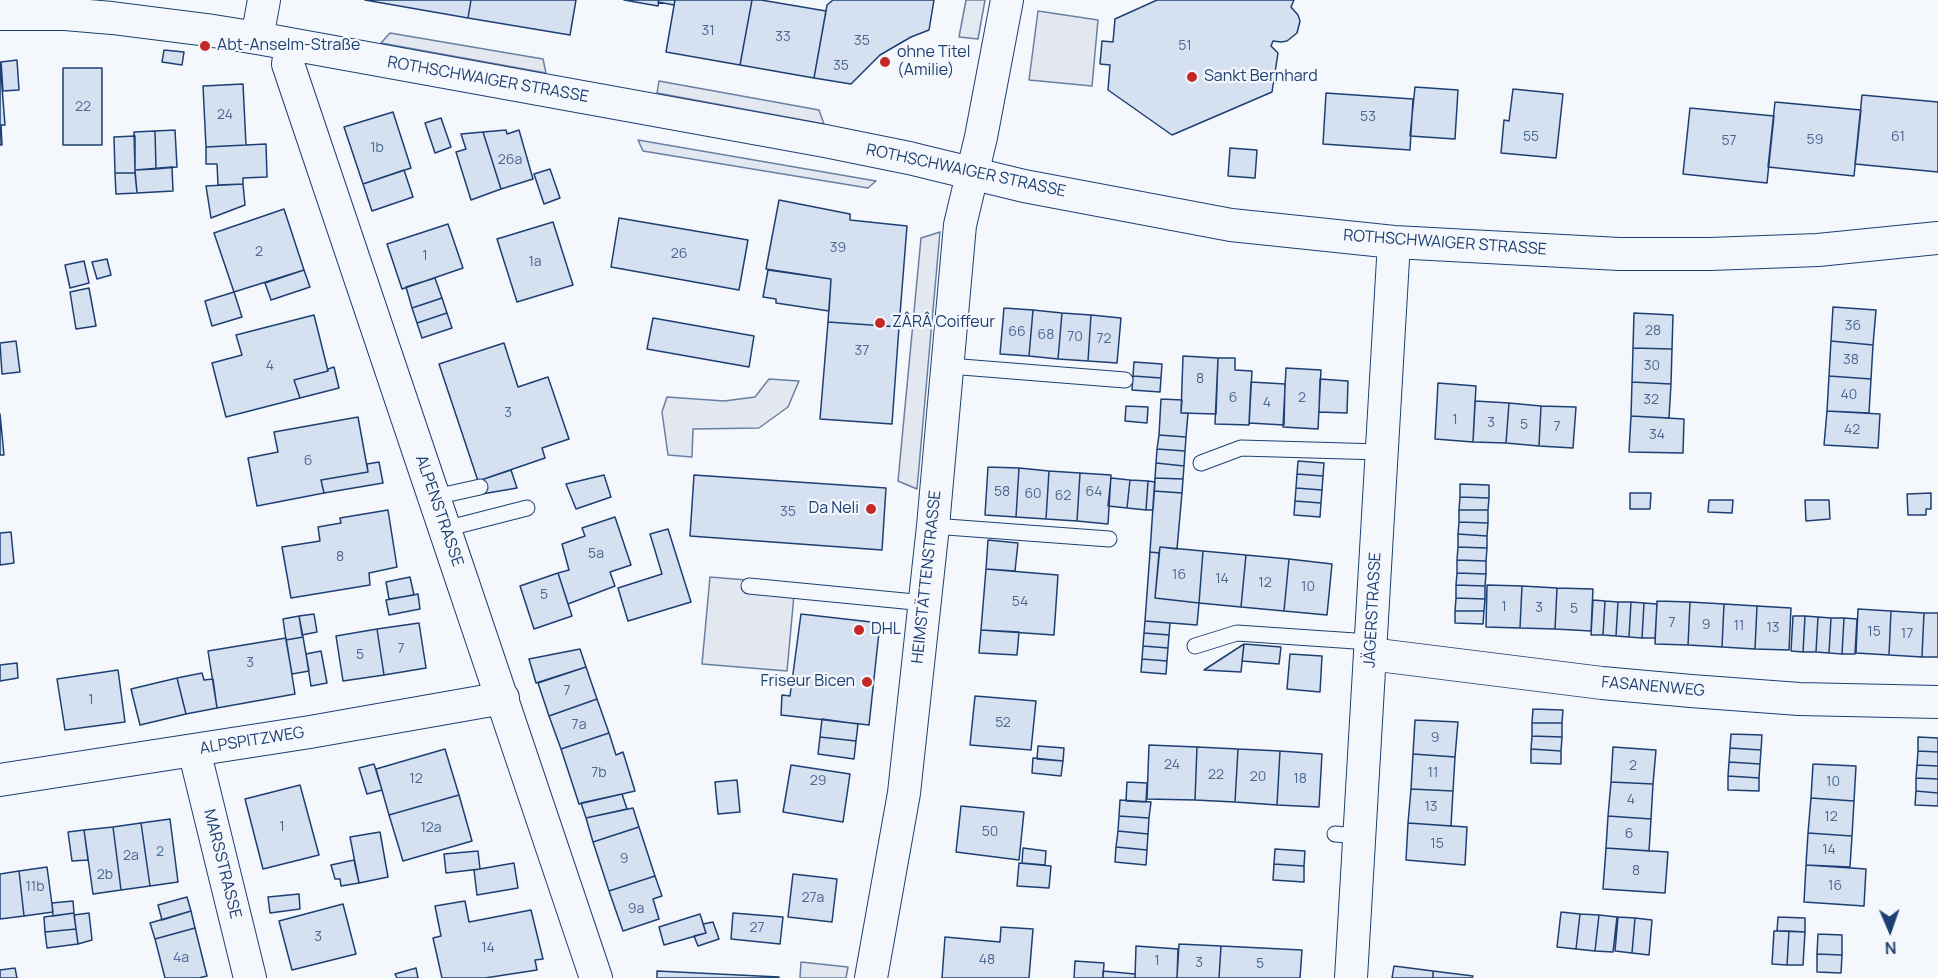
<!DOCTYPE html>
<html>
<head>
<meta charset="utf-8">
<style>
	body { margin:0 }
	#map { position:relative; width:1938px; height:978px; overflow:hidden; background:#f4f7fb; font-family:Manrope,sans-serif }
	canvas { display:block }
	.north { position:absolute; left:1860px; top:900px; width:60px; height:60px; -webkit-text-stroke:4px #f4f7fb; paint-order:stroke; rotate:178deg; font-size:16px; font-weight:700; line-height:24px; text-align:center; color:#1d3f73 }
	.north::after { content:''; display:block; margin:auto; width:21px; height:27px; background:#1d3f73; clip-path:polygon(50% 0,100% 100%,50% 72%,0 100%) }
</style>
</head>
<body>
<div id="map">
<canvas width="1938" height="978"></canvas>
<div class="north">N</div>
</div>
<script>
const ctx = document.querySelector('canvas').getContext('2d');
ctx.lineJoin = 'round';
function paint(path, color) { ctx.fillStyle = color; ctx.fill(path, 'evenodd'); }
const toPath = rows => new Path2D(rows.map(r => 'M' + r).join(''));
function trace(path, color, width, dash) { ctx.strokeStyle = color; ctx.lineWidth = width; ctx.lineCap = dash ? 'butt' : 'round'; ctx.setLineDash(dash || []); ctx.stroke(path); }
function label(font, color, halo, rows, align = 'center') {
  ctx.font = font + ' Manrope,sans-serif'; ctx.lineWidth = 4.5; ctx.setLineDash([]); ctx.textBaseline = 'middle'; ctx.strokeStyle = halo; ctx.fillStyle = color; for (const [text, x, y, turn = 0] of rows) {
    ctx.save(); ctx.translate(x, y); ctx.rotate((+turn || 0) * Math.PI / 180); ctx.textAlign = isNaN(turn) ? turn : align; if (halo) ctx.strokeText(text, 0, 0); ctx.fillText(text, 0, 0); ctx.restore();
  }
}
const green = toPath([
	[966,0,985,0,978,39,959,37,966,0]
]);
paint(green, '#e3e9f0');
trace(green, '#687fa3', 1.5);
const parking = toPath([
	[1038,11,1098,20,1092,86,1029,80,1038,11],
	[390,33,543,59,546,73,381,43,390,33],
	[659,81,819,110,824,124,657,93,659,81],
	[638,140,876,181,868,188,643,151,638,140],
	[940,232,917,489,898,481,921,238,940,232],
	[769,379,799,381,788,407,759,428,693,429,692,457,668,455,662,412,667,397,724,401,755,397,769,379],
	[710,577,795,584,787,671,702,664,710,577],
	[801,962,848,967,846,978,800,978,801,962]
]);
paint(parking, '#e3e8f0');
trace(parking, '#687fa3', 1.5);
const building = toPath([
	[365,0,471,0,468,18,365,0],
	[471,0,576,0,570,35,468,18,471,0],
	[624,0,659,0,658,6,624,0],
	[659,0,675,0,674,5,658,2,659,0],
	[675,0,752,0,740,65,666,52,675,0],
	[752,0,761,0,826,11,814,78,740,65,752,0],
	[833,0,934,0,929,30,911,37,880,55,851,84,814,78,827,5,833,0],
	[1157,0,1294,0,1291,7,1298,15,1300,21,1297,33,1287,41,1281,42,1273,41,1271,46,1278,53,1272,92,1172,135,1108,90,1110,65,1100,64,1102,41,1113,42,1115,19,1157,0],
	[164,50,184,52,182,65,162,62,164,50],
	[17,60,19,90,3,91,1,62,17,60],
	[0,62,5,125,1,125,2,145,0,145,0,62],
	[63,68,102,68,102,145,63,145,63,68],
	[243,84,246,145,206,147,203,86,243,84],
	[1415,87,1458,90,1455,139,1410,136,1415,87],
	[1513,89,1563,94,1556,158,1501,153,1504,120,1509,121,1513,89],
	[1326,93,1413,99,1410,150,1323,144,1326,93],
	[1862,95,1938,102,1938,172,1855,164,1862,95],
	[1775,102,1861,110,1854,176,1768,167,1775,102],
	[1690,108,1774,116,1767,183,1683,174,1690,108],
	[393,112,411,168,363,184,344,127,393,112],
	[441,118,451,147,435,153,425,123,441,118],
	[175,130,177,167,156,169,155,131,175,130],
	[506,130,507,134,519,130,533,179,501,189,483,132,506,130],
	[155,131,156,169,135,170,134,132,155,131],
	[483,132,501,189,471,200,456,152,466,149,461,134,483,132],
	[135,136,135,173,115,173,114,137,135,136],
	[266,144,267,177,243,178,243,184,218,185,217,164,206,164,206,147,266,144],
	[1230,148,1257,150,1255,178,1228,176,1230,148],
	[172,167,173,191,137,193,135,170,172,167],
	[550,169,560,198,544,204,534,174,550,169],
	[404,170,413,197,372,211,363,184,404,170],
	[115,173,135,173,137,193,116,194,115,173],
	[243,184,245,205,211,218,206,186,243,184],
	[779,200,850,214,850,220,907,226,899,327,828,322,831,279,766,269,779,200],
	[284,209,304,270,234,292,214,233,284,209],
	[619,218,748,240,739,290,611,267,619,218],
	[553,222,573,285,517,302,497,239,553,222],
	[448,224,463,268,402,289,387,244,448,224],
	[107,259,111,275,97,279,92,262,107,259],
	[84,261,89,283,70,288,65,265,84,261],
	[304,270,310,287,271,300,265,283,304,270],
	[768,270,831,279,829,311,776,303,776,299,763,297,768,270],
	[435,278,442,298,412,308,406,287,435,278],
	[89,288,96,326,76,329,70,292,89,288],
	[234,292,242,317,212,326,205,301,234,292],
	[442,298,447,313,417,323,412,308,442,298],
	[1833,307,1876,310,1873,345,1831,341,1833,307],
	[1004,308,1033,310,1029,356,1000,354,1004,308],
	[1033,310,1062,313,1058,359,1029,356,1033,310],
	[447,313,452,328,422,338,417,323,447,313],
	[1062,313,1091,315,1088,361,1058,359,1062,313],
	[1634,313,1673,315,1672,349,1633,348,1634,313],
	[314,315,328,371,294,380,300,398,226,417,212,363,242,355,236,335,314,315],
	[1091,315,1121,318,1117,363,1088,361,1091,315],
	[653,318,754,336,749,367,647,349,653,318],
	[828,322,899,327,892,424,820,419,828,322],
	[16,341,20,372,2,374,0,343,16,341],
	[1831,341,1873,345,1871,379,1829,376,1831,341],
	[504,343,518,387,548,377,569,439,542,448,545,458,478,481,439,364,504,343],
	[1633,348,1672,349,1671,384,1632,382,1633,348],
	[1183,356,1218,358,1216,414,1181,413,1183,356],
	[1218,358,1235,358,1235,370,1252,371,1249,425,1215,424,1218,358],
	[1134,362,1162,364,1161,378,1133,376,1134,362],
	[334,367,339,388,300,398,294,380,328,371,328,369,334,367],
	[1286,368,1321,370,1318,429,1283,427,1286,368],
	[1133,376,1161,378,1160,392,1132,390,1133,376],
	[1829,376,1871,379,1869,413,1827,411,1829,376],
	[1320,379,1348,381,1347,413,1319,412,1320,379],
	[1251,382,1285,384,1284,425,1249,423,1251,382],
	[1632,382,1671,384,1669,418,1631,416,1632,382],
	[1438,383,1476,386,1473,442,1435,439,1438,383],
	[1161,399,1182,400,1181,413,1188,413,1186,437,1159,435,1161,399],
	[1475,401,1509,403,1506,443,1473,442,1475,401],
	[1509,403,1541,406,1539,446,1506,443,1509,403],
	[1126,406,1148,407,1147,423,1125,421,1126,406],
	[1541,406,1576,407,1573,448,1539,446,1541,406],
	[1827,411,1880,414,1878,448,1824,445,1827,411],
	[0,414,4,455,0,455,0,414],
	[1631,416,1684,419,1683,453,1629,452,1631,416],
	[358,417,368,472,321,480,324,493,257,506,248,458,278,452,274,432,358,417],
	[1159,435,1186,437,1185,451,1157,449,1159,435],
	[1157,449,1185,451,1184,466,1156,463,1157,449],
	[1298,461,1324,463,1323,476,1297,474,1298,461],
	[379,462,383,483,324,493,321,480,368,472,367,464,379,462],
	[1156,463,1184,466,1183,479,1155,478,1156,463],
	[988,467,1019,468,1016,517,985,515,988,467],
	[1019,468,1049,471,1046,519,1016,517,1019,468],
	[511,470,517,488,482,494,478,481,511,470],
	[1049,471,1080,473,1077,521,1046,519,1049,471],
	[1080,473,1111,475,1108,524,1077,521,1080,473],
	[1297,474,1323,476,1322,490,1296,488,1297,474],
	[604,475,611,497,576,509,566,484,604,475],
	[694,475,886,488,882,550,690,536,694,475],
	[1111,478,1130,480,1127,508,1108,506,1111,478],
	[1155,478,1183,479,1182,493,1154,491,1155,478],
	[1130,480,1148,481,1146,510,1127,508,1130,480],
	[1148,481,1155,482,1153,510,1146,510,1148,481],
	[1460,484,1489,485,1489,498,1460,497,1460,484],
	[1296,488,1322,490,1321,503,1295,501,1296,488],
	[1154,491,1182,493,1177,549,1160,547,1159,553,1150,552,1154,491],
	[1630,493,1651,493,1650,509,1630,509,1630,493],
	[1931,493,1931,509,1926,509,1926,515,1908,515,1907,494,1931,493],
	[1460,497,1489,498,1488,510,1459,510,1460,497],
	[1709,500,1733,500,1732,513,1708,512,1709,500],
	[1805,500,1829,500,1830,519,1806,521,1805,500],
	[1295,501,1321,503,1320,517,1294,515,1295,501],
	[388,510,397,567,369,573,370,585,291,598,282,547,320,541,318,527,341,523,340,518,388,510],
	[1459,510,1488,510,1488,523,1459,522,1459,510],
	[615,517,631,565,610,572,615,586,568,604,558,573,569,570,562,544,585,536,582,528,615,517],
	[1459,522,1488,523,1487,536,1458,534,1459,522],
	[668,529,691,602,628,621,618,588,662,574,650,534,668,529],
	[11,532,14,563,0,565,0,533,11,532],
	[1458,534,1487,536,1487,548,1458,547,1458,534],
	[988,540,1018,543,1015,571,986,569,988,540],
	[1160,547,1203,551,1199,603,1155,598,1160,547],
	[1458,547,1487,548,1486,561,1457,560,1458,547],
	[1203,551,1246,555,1241,607,1199,603,1203,551],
	[1150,552,1159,553,1155,598,1199,603,1197,625,1145,621,1150,552],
	[1246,555,1289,559,1284,611,1241,607,1246,555],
	[1289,559,1332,564,1327,615,1284,611,1289,559],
	[1457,560,1486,561,1486,574,1457,573,1457,560],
	[986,569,1058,575,1054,635,981,630,986,569],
	[558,573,572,616,534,629,520,586,558,573],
	[1457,573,1486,574,1485,586,1456,585,1457,573],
	[410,577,414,595,389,599,386,582,410,577],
	[1456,585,1485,586,1485,599,1456,598,1456,585],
	[1487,585,1522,586,1520,628,1486,627,1487,585],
	[1522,586,1557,588,1555,629,1520,628,1522,586],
	[1557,588,1593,589,1591,631,1555,629,1557,588],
	[418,594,420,609,389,615,386,600,418,594],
	[1456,598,1485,599,1484,611,1455,611,1456,598],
	[1593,600,1605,601,1603,635,1591,635,1593,600],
	[1605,601,1618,602,1616,636,1603,635,1605,601],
	[1657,601,1690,602,1688,645,1655,644,1657,601],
	[1618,602,1631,602,1629,637,1616,636,1618,602],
	[1631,602,1644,603,1642,638,1629,637,1631,602],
	[1690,602,1724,604,1722,647,1688,645,1690,602],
	[1644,603,1657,604,1655,638,1642,638,1644,603],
	[1724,604,1757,606,1755,649,1722,647,1724,604],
	[1757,606,1791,608,1789,650,1755,649,1757,606],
	[1858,609,1891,611,1889,655,1856,653,1858,609],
	[1455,611,1484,611,1483,624,1455,623,1455,611],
	[1891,611,1924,613,1922,657,1889,655,1891,611],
	[1924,613,1938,613,1938,657,1922,657,1924,613],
	[314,614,317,632,302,635,299,616,314,614],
	[801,614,880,623,869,725,781,715,782,695,790,696,801,614],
	[299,616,303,637,286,640,283,619,299,616],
	[1793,616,1805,616,1803,652,1791,651,1793,616],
	[1805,616,1818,617,1816,652,1803,652,1805,616],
	[1818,617,1831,618,1829,653,1816,652,1818,617],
	[1831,618,1844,618,1842,654,1829,653,1831,618],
	[1844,618,1857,619,1855,654,1842,654,1844,618],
	[1145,621,1170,623,1169,635,1144,633,1145,621],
	[419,623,426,668,384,675,377,629,419,623],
	[377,629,384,675,343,681,336,636,377,629],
	[981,630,1019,632,1017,655,979,653,981,630],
	[1144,633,1169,635,1168,648,1143,646,1144,633],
	[303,637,309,671,292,674,286,640,303,637],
	[286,638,295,694,217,708,208,651,286,638],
	[1244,644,1281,647,1279,664,1242,661,1244,644],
	[1244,644,1241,672,1204,670,1244,644],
	[1143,646,1168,648,1167,661,1142,659,1143,646],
	[580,649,586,667,536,683,529,659,580,649],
	[321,651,327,683,311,686,306,654,321,651],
	[1290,654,1322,656,1320,692,1287,689,1290,654],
	[1142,659,1167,661,1166,674,1141,672,1142,659],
	[17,663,18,678,0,681,0,665,17,663],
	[586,667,597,699,549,716,538,683,586,667],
	[118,670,125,722,65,730,57,679,118,670],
	[202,673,204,680,213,679,217,708,186,714,177,678,202,673],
	[177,678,186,714,140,725,131,689,177,678],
	[975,696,1036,701,1031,750,970,745,975,696],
	[597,699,609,733,561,749,549,716,597,699],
	[1533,709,1563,710,1562,723,1532,723,1533,709],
	[822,719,858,724,856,741,820,737,822,719],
	[1415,720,1458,722,1455,757,1413,754,1415,720],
	[1532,723,1562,723,1562,737,1532,736,1532,723],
	[609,733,616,755,623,752,635,791,579,804,561,749,609,733],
	[1731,734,1762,735,1761,750,1730,748,1731,734],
	[1532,736,1562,737,1561,751,1531,749,1532,736],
	[820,737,856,741,854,759,818,754,820,737],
	[1918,737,1938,738,1938,752,1918,751,1918,737],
	[1149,745,1197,747,1195,800,1147,799,1149,745],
	[1038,746,1064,748,1063,761,1037,759,1038,746],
	[1197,747,1238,749,1235,802,1195,800,1197,747],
	[1613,747,1656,750,1653,784,1611,782,1613,747],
	[1730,748,1761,750,1760,764,1729,762,1730,748],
	[445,749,459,795,389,815,376,769,445,749],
	[1238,749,1280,751,1277,805,1235,802,1238,749],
	[1531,749,1561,751,1561,764,1531,763,1531,749],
	[1280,751,1322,754,1319,807,1277,805,1280,751],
	[1918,751,1938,752,1938,766,1917,765,1918,751],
	[1413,754,1455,757,1453,791,1411,789,1413,754],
	[1033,758,1063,761,1061,776,1032,773,1033,758],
	[1729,762,1760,764,1759,778,1728,776,1729,762],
	[374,764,382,790,367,794,359,768,374,764],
	[1813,764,1856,766,1854,801,1811,798,1813,764],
	[791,765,850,774,843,822,783,812,791,765],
	[1917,765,1938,766,1938,779,1916,778,1917,765],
	[1728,776,1759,778,1759,791,1728,790,1728,776],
	[1916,778,1938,779,1938,793,1916,791,1916,778],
	[737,780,740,812,718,814,715,782,737,780],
	[1127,782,1147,783,1146,802,1126,801,1127,782],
	[1611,782,1653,784,1651,819,1608,816,1611,782],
	[300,785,319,855,263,869,245,799,300,785],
	[1411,789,1453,791,1451,826,1408,823,1411,789],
	[1916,791,1938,793,1938,806,1915,805,1916,791],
	[622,794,627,809,586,818,581,803,622,794],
	[459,795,472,841,403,861,389,815,459,795],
	[1811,798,1854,801,1852,836,1808,833,1811,798],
	[1120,800,1151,802,1149,818,1119,816,1120,800],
	[961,806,1024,812,1019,860,956,852,961,806],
	[633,808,639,827,593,842,586,818,633,808],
	[1119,816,1149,818,1148,834,1118,831,1119,816],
	[1608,816,1651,819,1649,851,1606,848,1608,816],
	[170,819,178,882,150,886,141,823,170,819],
	[141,823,150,886,121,890,113,827,141,823],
	[1408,823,1467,827,1465,865,1406,860,1408,823],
	[113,827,121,890,93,894,84,830,113,827],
	[639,827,655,876,609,891,593,842,639,827],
	[84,830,88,860,72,861,68,832,84,830],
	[1118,831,1148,834,1147,850,1116,847,1118,831],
	[380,832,388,877,359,883,350,837,380,832],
	[1808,833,1852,836,1850,867,1806,865,1808,833],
	[1116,847,1147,850,1146,865,1115,862,1116,847],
	[1023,848,1046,851,1045,865,1022,863,1023,848],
	[1606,848,1668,852,1665,893,1603,889,1606,848],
	[1275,849,1305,851,1304,866,1274,864,1275,849],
	[478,851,480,869,446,873,444,854,478,851],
	[354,860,359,883,341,886,340,879,335,879,331,865,354,860],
	[514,863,518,888,477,895,474,870,514,863],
	[1019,863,1051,866,1049,888,1017,886,1019,863],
	[1274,864,1304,866,1304,882,1273,880,1274,864],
	[1806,865,1866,869,1864,906,1804,902,1806,865],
	[47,867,53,912,24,916,19,871,47,867],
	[19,871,24,916,0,919,0,874,19,871],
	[793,874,837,879,832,922,788,917,793,874],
	[655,876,662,896,653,899,659,919,623,931,609,891,655,876],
	[299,894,300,909,270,913,268,897,299,894],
	[187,897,191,911,162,920,158,905,187,897],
	[73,901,74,913,53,916,52,903,73,901],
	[465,901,469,922,531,910,543,959,535,960,537,970,485,978,442,978,433,938,441,936,435,906,465,901],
	[343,904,356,954,292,970,279,921,343,904],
	[191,911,195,928,155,939,150,923,191,911],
	[1561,912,1580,914,1576,949,1557,947,1561,912],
	[74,913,76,929,45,932,44,917,74,913],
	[89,913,92,940,78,944,74,915,89,913],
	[733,913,783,917,780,944,731,939,733,913],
	[700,914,706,933,664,945,659,927,700,914],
	[1580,914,1599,915,1595,951,1576,949,1580,914],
	[1599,915,1617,917,1613,952,1595,951,1599,915],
	[1618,917,1635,918,1632,953,1615,951,1618,917],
	[1778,917,1805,918,1805,932,1777,931,1778,917],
	[1635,918,1652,920,1649,955,1632,953,1635,918],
	[713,922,719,939,698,946,694,936,706,933,703,924,713,922],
	[1001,927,1033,929,1029,978,942,978,945,937,1000,942,1001,927],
	[195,928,207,976,199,978,165,978,155,939,195,928],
	[76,929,78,944,47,948,45,932,76,929],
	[1774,931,1789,931,1787,965,1772,964,1774,931],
	[1789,931,1805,932,1803,965,1787,965,1789,931],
	[1818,934,1842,935,1842,955,1817,954,1818,934],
	[1179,944,1221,946,1219,978,1177,978,1179,944],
	[1136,946,1178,949,1177,978,1135,978,1136,946],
	[1221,946,1302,950,1300,978,1219,978,1221,946],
	[1817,954,1842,955,1841,973,1817,972,1817,954],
	[1075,961,1104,963,1103,978,1074,978,1075,961],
	[1394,966,1433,971,1433,978,1392,978,1394,966],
	[15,968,17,978,0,978,0,970,15,968],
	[416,968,418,978,397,978,395,974,416,968],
	[657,971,779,977,779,978,657,978,657,971],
	[1103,971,1135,974,1135,978,1103,978,1103,971],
	[1433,971,1473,976,1472,978,1433,978,1433,971]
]);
paint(building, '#d5e0f0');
trace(building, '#1d3f73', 1.5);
const lane = toPath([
	[949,366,1125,380],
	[1201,463,1241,448,1381,452],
	[435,497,480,487],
	[933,526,1109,539],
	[445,529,527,508],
	[749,586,925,603],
	[1195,646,1237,633,1370,642],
	[1335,834,1359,836]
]);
const street = toPath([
	[0,14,65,14,112,18,207,30,257,38,825,141,909,158,1024,186,1231,225,1394,242,1619,254,1710,254,1818,250,1938,238],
	[257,38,264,0],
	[291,45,288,64,596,978],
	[1370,654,1602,683,1691,691,1799,699,1938,702],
	[194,750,250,978],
	[0,780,310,732,503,698],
	[871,978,904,793,933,526,960,225,981,137,1007,0],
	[1351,978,1394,242]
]);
trace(lane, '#1d3f73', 17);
trace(street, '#1d3f73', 34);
trace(lane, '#f4f7fb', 15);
trace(street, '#f4f7fb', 32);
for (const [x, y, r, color] of [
	[205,46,6,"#c62828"],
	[885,62,6,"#c62828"],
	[1192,77,6,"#c62828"],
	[880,323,6,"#c62828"],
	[871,509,6,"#c62828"],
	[859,630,6,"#c62828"],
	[867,682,6,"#c62828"]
]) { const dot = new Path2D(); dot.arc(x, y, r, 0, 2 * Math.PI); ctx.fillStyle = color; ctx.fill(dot); trace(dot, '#f4f7fb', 2); }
label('14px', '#4b6792', null, [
	["31",708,31],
	["33",783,37],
	["35",862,41],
	["51",1185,46],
	["35",841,66],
	["22",83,107],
	["24",225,115],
	["53",1368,117],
	["55",1531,137],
	["61",1898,137],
	["59",1815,140],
	["57",1729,141],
	["1b",377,148],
	["26a",510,160],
	["39",838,248],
	["2",259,252],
	["26",679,254],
	["1",425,256],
	["1a",535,262],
	["36",1853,326],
	["28",1653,331],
	["66",1017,332],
	["68",1046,335],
	["70",1075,337],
	["72",1104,339],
	["37",862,351],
	["38",1851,360],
	["4",270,366],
	["30",1652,366],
	["8",1200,379],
	["40",1849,395],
	["6",1233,398],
	["2",1302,398],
	["32",1651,400],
	["4",1267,403],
	["3",508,413],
	["1",1455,420],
	["3",1491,423],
	["5",1524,425],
	["7",1557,427],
	["42",1852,430],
	["34",1657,435],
	["6",308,461],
	["58",1002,492],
	["64",1094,492],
	["60",1033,494],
	["62",1063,496],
	["35",788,512],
	["5a",596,554],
	["8",340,557],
	["16",1179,575],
	["14",1222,579],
	["12",1265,583],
	["10",1308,587],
	["5",544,595],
	["54",1020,602],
	["1",1504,607],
	["3",1539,608],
	["5",1574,609],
	["7",1672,623],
	["9",1706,625],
	["11",1739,626],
	["13",1773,628],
	["15",1874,632],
	["17",1907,634],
	["7",401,649],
	["5",360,655],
	["3",250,663],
	["7",567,691],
	["1",91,700],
	["52",1003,723],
	["7a",579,725],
	["9",1435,738],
	["24",1172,765],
	["2",1633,766],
	["7b",599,773],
	["11",1433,773],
	["22",1216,775],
	["20",1258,777],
	["12",416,779],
	["18",1300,779],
	["29",818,781],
	["10",1833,782],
	["4",1631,800],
	["13",1431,807],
	["12",1831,817],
	["1",282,827],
	["12a",431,828],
	["50",990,832],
	["6",1629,834],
	["15",1437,844],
	["14",1829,850],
	["2",160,852],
	["2a",131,856],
	["9",624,859],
	["8",1636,871],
	["2b",105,875],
	["16",1835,886],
	["11b",35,887],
	["27a",813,898],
	["9a",636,909],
	["27",757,928],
	["3",318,937],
	["14",488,948],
	["4a",181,958],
	["48",987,960],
	["1",1157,961],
	["3",1199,963],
	["5",1260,964]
]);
label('16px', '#1d3f73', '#f4f7fb', [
	["Abt-Anselm-Straße",217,46],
	["ohne Titel",897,53],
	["(Amilie)",897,71],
	["Sankt Bernhard",1204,77],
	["ZÂRÂ Coiffeur",892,323],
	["Da Neli",859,509,"right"],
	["DHL",871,630],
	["Friseur Bicen",855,682,"right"]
], 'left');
label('16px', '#1d3f73', '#f4f7fb', [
	["ROTHSCHWAIGER STRASSE",488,80,10],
	["ROTHSCHWAIGER STRASSE",966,171,12],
	["ROTHSCHWAIGER STRASSE",1445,243,4],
	["ALPENSTRASSE",439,511,71],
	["HEIMSTÄTTENSTRASSE",927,577,-84],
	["JÄGERSTRASSE",1373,610,-87],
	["FASANENWEG",1653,687,5],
	["ALPSPITZWEG",252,741,-9],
	["MARSSTRASSE",222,864,76]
]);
</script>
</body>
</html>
